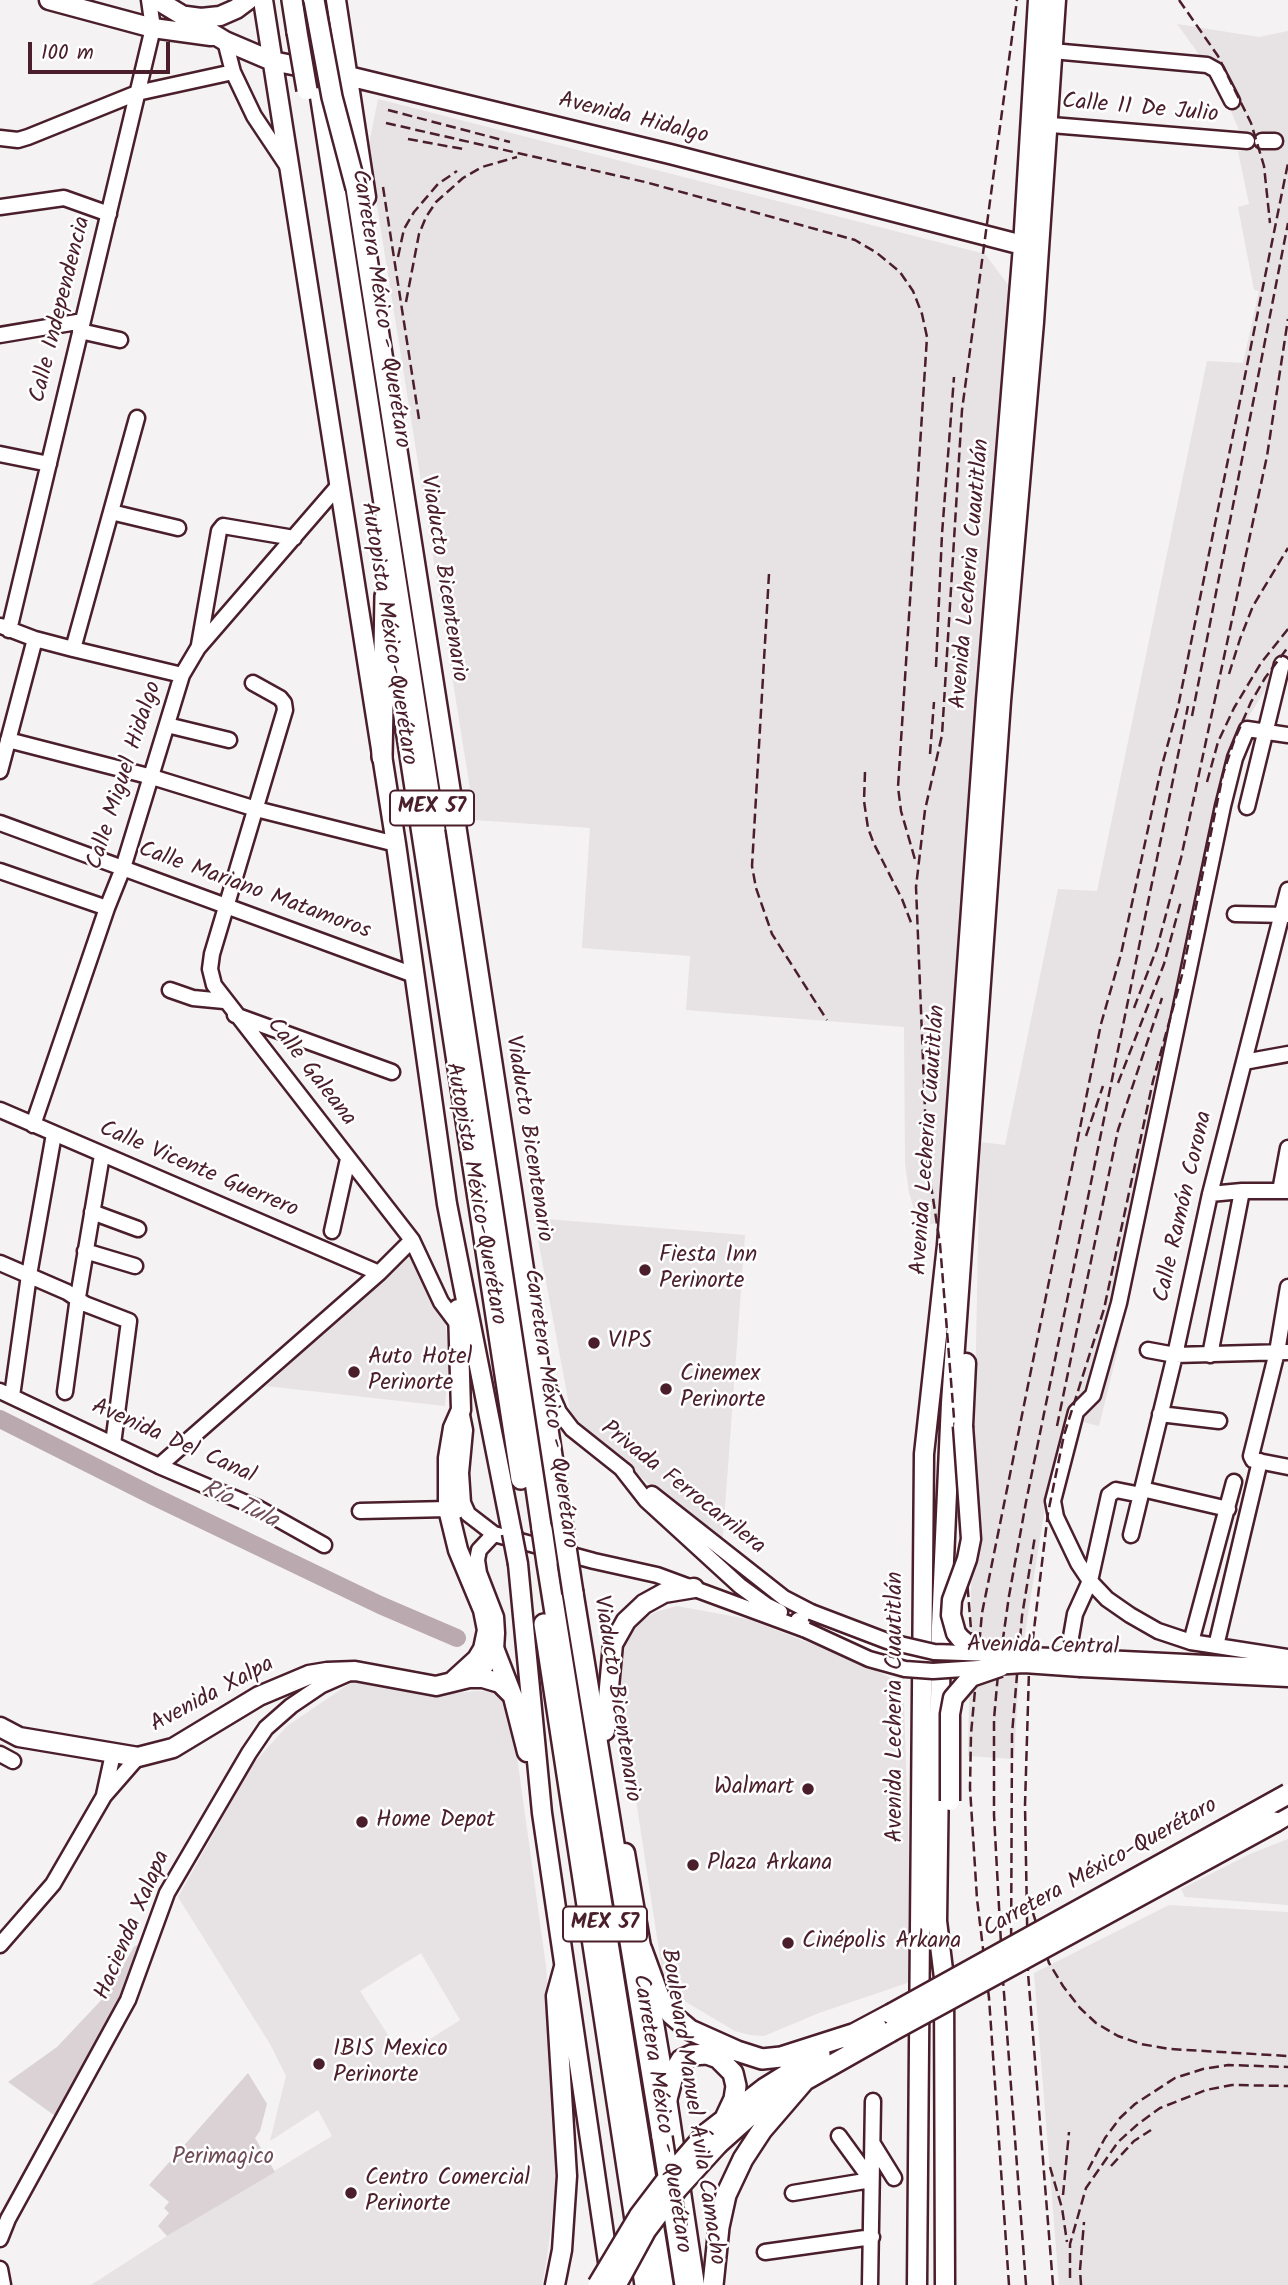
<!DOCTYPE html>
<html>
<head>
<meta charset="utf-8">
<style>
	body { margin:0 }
	#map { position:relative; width:1288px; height:2285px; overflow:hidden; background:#f4f2f2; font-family:Kalam,sans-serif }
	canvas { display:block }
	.scale { position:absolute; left:28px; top:42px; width:142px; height:32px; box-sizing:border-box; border:4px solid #4a1f2b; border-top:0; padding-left:9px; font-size:21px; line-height:24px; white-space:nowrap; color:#4a1f2b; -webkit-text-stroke:5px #fff; paint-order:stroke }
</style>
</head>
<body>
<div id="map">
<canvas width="1288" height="2285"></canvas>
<div class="scale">100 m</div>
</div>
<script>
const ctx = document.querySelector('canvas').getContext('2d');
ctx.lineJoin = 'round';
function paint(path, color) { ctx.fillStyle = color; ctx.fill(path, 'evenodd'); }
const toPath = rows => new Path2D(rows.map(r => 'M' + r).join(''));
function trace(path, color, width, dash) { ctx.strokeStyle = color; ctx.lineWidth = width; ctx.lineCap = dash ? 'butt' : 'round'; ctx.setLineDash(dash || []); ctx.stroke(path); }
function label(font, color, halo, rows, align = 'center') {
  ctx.font = font + ' Kalam,sans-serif'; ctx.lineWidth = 5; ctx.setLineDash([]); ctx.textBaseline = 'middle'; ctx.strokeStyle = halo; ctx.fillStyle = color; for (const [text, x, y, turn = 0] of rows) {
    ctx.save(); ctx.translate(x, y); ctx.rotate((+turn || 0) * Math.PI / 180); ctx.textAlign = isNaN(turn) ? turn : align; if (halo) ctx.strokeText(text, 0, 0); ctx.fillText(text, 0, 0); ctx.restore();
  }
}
paint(toPath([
	[1177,24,1259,37,1288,31,1288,656,1281,664,1243,726,1222,800,1118,1349,1099,1426,1079,1421,1064,1467,1045,1507,1019,1671,1014,1759,968,1756,980,1142,1005,1145,1058,889,1097,891,1207,361,1243,363,1259,291,1254,290,1238,207,1249,204,1238,151,1247,151,1248,134,1239,130,1217,79],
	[378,99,985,254,1012,290,942,1217,933,1224,918,1222,909,1193,905,1163,904,1027,686,1010,690,956,582,948,590,828,475,820,368,149],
	[534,1218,745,1235,722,1548,647,1482,574,1424,571,1415],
	[412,1252,445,1321,449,1357,445,1406,266,1386],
	[677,1606,748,1619,866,1665,896,1681,904,1704,913,1981,819,2013,764,2036,750,2035,735,2031,691,2005,678,1997,669,1986,662,1970,634,1787,622,1728,615,1664,626,1636,639,1622,656,1612],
	[355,1680,374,1680,427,1696,477,1691,501,1692,513,1728,546,1966,559,2163,547,2257,542,2285,91,2285,167,2236,332,2136,318,2110,270,2141,286,2076,270,2044,178,1897,253,1764,287,1726],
	[421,1953,460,2020,402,2057,360,1991],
	[1288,1839,1288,1905,1185,1897,1181,1889,1250,1854],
	[1169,1905,1288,1912,1288,2285,1059,2285,1034,1973]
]), '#e7e2e3');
paint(toPath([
	[146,1940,120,2005,58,2118,8,2082,57,2047,106,1995,134,1947],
	[248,2073,267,2104,260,2131,255,2138,275,2172,167,2236,158,2226,169,2213,164,2208,169,2202,149,2185]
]), '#dbd2d5');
trace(toPath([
	[0,1419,153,1496,380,1605,457,1638]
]), '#baa9ae', 18);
const minor = toPath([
	[225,41,233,72,254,116,288,167],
	[1052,51,1207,65,1216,70,1232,101],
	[1039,124,1247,141],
	[0,138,18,140,28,137,137,93,233,72],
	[1262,141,1275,141],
	[0,207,64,198,109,214],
	[80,331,120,340],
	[0,335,83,321],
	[0,454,49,464],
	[111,512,178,528],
	[1,626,35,639,73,649,182,675],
	[9,630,153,28,149,0],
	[199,645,219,531,223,526,294,538],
	[73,649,137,418],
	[253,683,280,698,284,703,285,710,212,954,210,969,214,985,412,1240,441,1302,459,1326],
	[167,725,229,740],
	[1288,735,1247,729,1235,758,1223,806,1119,1303,1093,1395,1076,1412,1053,1501,1056,1517,1078,1563,1090,1581,1107,1599,1130,1615,1158,1631,1191,1642,1288,1657],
	[8,740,152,777,256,809,396,844],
	[0,771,35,639],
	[1247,807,1282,664],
	[0,823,414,975],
	[0,871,107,908],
	[1235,914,1288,915],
	[170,990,193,998,224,1001],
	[235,1015,392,1072],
	[1244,1062,1288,1054],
	[0,1110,379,1273],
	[33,1125,107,908,123,868,182,675,198,648,339,485],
	[1280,1191,1288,1148],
	[1210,1194,1242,1191,1288,1191],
	[92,1212,138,1229],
	[332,1231,348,1159],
	[85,1251,135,1266],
	[0,1263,67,1292,85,1304,129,1321,113,1444],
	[1288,1287,1277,1352,1251,1456,1253,1460,1288,1467],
	[1148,1350,1175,1355,1288,1352],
	[1210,1355,1242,1191],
	[546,1382,559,1412,572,1429,626,1472],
	[0,1391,159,1466,258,1508,324,1545],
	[65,1392,78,1297,102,1155],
	[12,1396,29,1275,54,1134],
	[461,1410,465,1430,461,1473,463,1503,468,1514,494,1534,594,1561,657,1575,806,1630],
	[1160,1414,1219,1421],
	[159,1466,379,1273,412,1240],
	[621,1468,646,1500,740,1586,766,1605,780,1612],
	[1142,1489,1228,1509],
	[652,1494,784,1598,811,1612],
	[360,1511,448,1509,457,1511],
	[1131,1535,1175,1355,1210,1194,1288,890],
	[798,1620,922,1662,932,1663],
	[1071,1637,1075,1614,1090,1581,1109,1495,1116,1490,1141,1495],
	[1191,1642,1234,1482],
	[1216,1646,1260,1461],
	[1083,1657,1288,1667],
	[1081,1669,1288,1679],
	[475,1678,486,1666,496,1650,497,1633,496,1617,479,1573,477,1560,479,1550,494,1534],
	[0,1754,13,1761],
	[104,1795,113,1754],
	[0,1945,53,1884,104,1796,138,1757],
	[873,2144,894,2178],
	[793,2193,871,2180,839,2136],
	[0,2239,8,2219,128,2000,167,1893,249,1753,266,1728,291,1706,322,1685,347,1674],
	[765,2252,872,2237],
	[0,2269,3,2285],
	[870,2285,873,2101]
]);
const major = toPath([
	[49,0,153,28,211,36],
	[157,0,225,41,272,61,348,76,670,154,1034,248],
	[263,0,396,844,447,1204,512,1533],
	[336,0,366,197],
	[186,16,201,18,220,16,236,9,248,0],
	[458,1309,461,1410,453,1428,448,1458,448,1509,458,1550,483,1610,487,1630,513,1697,527,1752],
	[963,1426,966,1363],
	[518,1564,542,1813,610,2275],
	[454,1680,477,1659,483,1649,487,1630],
	[0,1727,19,1737,138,1757,173,1748,259,1696,309,1675,327,1672,355,1671,436,1686,469,1678,483,1678,500,1683,511,1694],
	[605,1731,613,1644,626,1621,644,1604,664,1593,694,1588],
	[625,1853,667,2099,695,2285],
	[555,2285,562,2250,567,2176,556,1996,564,1967],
	[917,2285,924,1454,947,1245,986,700,1023,246,1038,0],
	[945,2285,944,1978,937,1921,941,1627,951,1403,1001,701,1034,322,1056,0]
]);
const highway = toPath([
	[292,0,297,32],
	[319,87,508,1297,542,1529],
	[356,188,456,828],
	[394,651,521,1479],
	[382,757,385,596],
	[547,1563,663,2285],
	[573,1593,662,2137],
	[544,1624,645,2285],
	[1275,1822,1288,1814],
	[642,1950,660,1999,671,2014,690,2030,737,2051,762,2059,781,2057,856,2033],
	[846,2038,891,2014],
	[667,2099,674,2072,681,2060,692,2055,707,2054,718,2058,733,2073,736,2086,734,2099,726,2116],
	[707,2133,765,2088,820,2054],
	[718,2144,763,2104,890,2032],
	[676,2227,685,2285],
	[713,2285,719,2227,726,2195,743,2159,762,2130,805,2080]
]);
trace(minor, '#4a1f2b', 19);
trace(major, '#4a1f2b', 23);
trace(highway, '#4a1f2b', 24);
trace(minor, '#fff', 14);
trace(major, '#fff', 18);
trace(highway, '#fff', 19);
trace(toPath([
	[1179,0,1218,56,1251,123,1264,166,1270,223],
	[388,110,510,142],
	[386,123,645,182,855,240,877,253,900,272,913,291,922,314,927,337,898,787,901,811,916,863],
	[408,139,463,149],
	[383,187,419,419],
	[398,257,404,229,414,212,438,184,457,171],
	[406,302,419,234,426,217,436,202,463,178,482,167,517,157],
	[769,574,752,866,756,888,772,934,827,1020],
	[936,667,942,534,954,377],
	[1229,674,1240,639,1253,606,1288,548],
	[1192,716,1288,223],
	[930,754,934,702],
	[865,772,864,801,868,828,874,844,902,899,912,925],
	[1207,782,1218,742,1234,708,1261,663,1288,629],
	[1134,1008,1157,948,1181,858,1267,456,1288,319],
	[1118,1083,1164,964,1181,901],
	[1086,1136,1103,1086],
	[1057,1426,1118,1130,1162,998],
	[972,1642,940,1244,927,1159,916,887,925,810,942,735,962,410,1017,0],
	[1033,1913,1049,1963,1063,1986,1080,2008,1096,2023,1118,2036,1141,2044,1170,2049,1288,2056],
	[1011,1968,1012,1734,1022,1616,1035,1536],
	[1111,2166,1134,2141,1151,2130],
	[1050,2167,1062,2208,1067,2242],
	[1088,2170,1105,2138,1120,2118,1135,2104,1175,2078,1203,2069,1228,2065,1288,2067],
	[1063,2195,1069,2132],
	[1070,2278,1070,2244,1086,2188,1118,2142,1138,2124,1160,2108,1206,2090,1232,2085,1288,2086],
	[1009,2285,989,1998,977,1899,970,1788,971,1734,982,1613,1101,1024,1121,954,1161,769,1178,707,1288,163],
	[1026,2285,1003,1980,994,1815,994,1719,998,1674,1009,1596,1026,1502,1188,706],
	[1053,2285,1028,1973,1025,1805,1029,1671,1048,1513,1064,1435,1104,1309,1153,1081,1182,975,1223,774,1234,741,1251,702,1265,678,1288,647],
	[1081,2285,1080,2270,1084,2222]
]), '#4a1f2b', 2.5, [10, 5]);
const minorBridge = toPath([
	[811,1612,887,1641,934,1652,1083,1657],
	[806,1630,869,1659,905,1669,933,1671,1024,1665,1081,1669]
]);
const majorBridge = toPath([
	[963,1426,971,1539,967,1559,952,1600,951,1615,956,1633,960,1638,968,1645,988,1654],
	[512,1533,518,1564],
	[950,1801,950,1714,953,1698,971,1677,1000,1667]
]);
const highwayBridge = toPath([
	[314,0,332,97,356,188],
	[297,32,307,90],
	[456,828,573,1593],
	[542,1529,547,1563],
	[891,2014,1288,1794],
	[890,2032,1275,1822],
	[662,2137,676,2227],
	[598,2285,640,2215,672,2173,707,2133],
	[616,2285,646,2230,677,2189,718,2144]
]);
trace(minorBridge, '#4a1f2b', 19, []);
trace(majorBridge, '#4a1f2b', 23, []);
trace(highwayBridge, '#4a1f2b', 24, []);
trace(minorBridge, '#fff', 14);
trace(majorBridge, '#fff', 18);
trace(highwayBridge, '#fff', 19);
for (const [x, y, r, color] of [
	[645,1270,7,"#4a1f2b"],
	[594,1343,7,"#4a1f2b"],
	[354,1372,7,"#4a1f2b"],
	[666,1389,7,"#4a1f2b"],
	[808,1789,7,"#4a1f2b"],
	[362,1822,7,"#4a1f2b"],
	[693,1865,7,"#4a1f2b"],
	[788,1943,7,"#4a1f2b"],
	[319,2064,7,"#4a1f2b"],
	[351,2193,7,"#4a1f2b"]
]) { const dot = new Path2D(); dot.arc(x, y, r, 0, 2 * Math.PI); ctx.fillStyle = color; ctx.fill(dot); trace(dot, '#fff', 2.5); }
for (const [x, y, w] of [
	[432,808,84],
	[605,1924,84]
]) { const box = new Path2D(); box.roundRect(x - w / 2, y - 17.5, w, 35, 5); ctx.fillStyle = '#fff'; ctx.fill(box); trace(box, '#4a1f2b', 2); }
label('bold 21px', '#4a1f2b', null, [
	["MEX 57",432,808],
	["MEX 57",605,1924]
]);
label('23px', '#4a1f2b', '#fff', [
	["Calle 11 De Julio",1140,110,5],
	["Avenida Hidalgo",633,120,14],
	["Carretera México - Querétaro",379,309,81],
	["Calle Independencia",62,310,-76],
	["Avenida Lecheria Cuautitlán",972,574,-85],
	["Viaducto Bicentenario",442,579,81],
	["Autopista México-Querétaro",387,634,81],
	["Calle Miguel Hidalgo",126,776,-72],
	["Calle Mariano Matamoros",254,892,20],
	["Calle Galeana",310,1073,52],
	["Viaducto Bicentenario",527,1139,81],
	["Avenida Lecheria Cuautitlán",930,1140,-86],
	["Calle Vicente Guerrero",198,1171,23],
	["Autopista México-Querétaro",474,1194,80],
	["Calle Ramón Corona",1185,1207,-77],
	["Carretera México - Querétaro",549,1409,82],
	["Avenida Del Canal",173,1443,24],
	["Privada Ferrocarrilera",682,1489,38],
	["Avenida Central",1043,1648,1],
	["Avenida Xalpa",213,1696,-28],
	["Viaducto Bicentenario",615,1699,81],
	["Avenida Lecheria Cuautitlán",897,1707,-90],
	["Carretera México-Querétaro",1101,1869,-29],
	["Hacienda Xalapa",134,1926,-67],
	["Boulevard Manuel Ávila Camacho",691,2107,81],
	["Carretera México - Querétaro",660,2114,81]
]);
label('23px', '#4a1f2b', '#fff', [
	["Fiesta Inn",659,1257],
	["Perinorte",659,1283],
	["VIPS",608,1343],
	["Auto Hotel",368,1359],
	["Perinorte",368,1385],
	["Cinemex",680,1376],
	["Perinorte",680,1402],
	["Walmart",794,1789,"right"],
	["Home Depot",376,1822],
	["Plaza Arkana",707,1865],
	["Cinépolis Arkana",802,1943],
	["IBIS Mexico",333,2051],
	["Perinorte",333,2077],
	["Centro Comercial",365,2180],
	["Perinorte",365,2206]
], 'left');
label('23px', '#6e4c56', '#fff', [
	["Perimagico",223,2159]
]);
label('italic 24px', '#714f59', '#fff', [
	["Río Tula",239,1506,26]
]);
</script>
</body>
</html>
